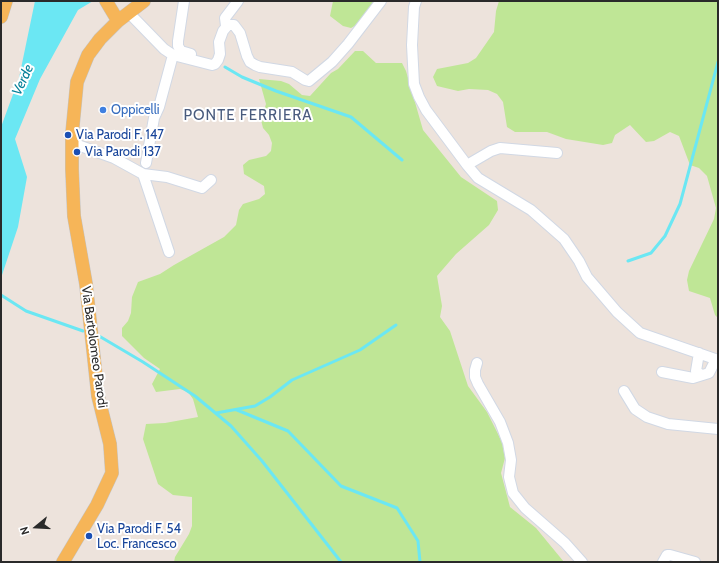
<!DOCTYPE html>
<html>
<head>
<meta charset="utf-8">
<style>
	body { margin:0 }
	#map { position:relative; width:719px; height:563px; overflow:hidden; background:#ede3dc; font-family:Cabin,sans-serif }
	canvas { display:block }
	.frame { position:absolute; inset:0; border:2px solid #2a2a2a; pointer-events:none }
	.north { position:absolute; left:16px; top:507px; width:40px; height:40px; -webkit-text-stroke:3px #fff; paint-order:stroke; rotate:252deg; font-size:11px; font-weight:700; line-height:16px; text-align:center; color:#2a2a2a }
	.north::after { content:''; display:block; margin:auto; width:14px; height:18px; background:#2a2a2a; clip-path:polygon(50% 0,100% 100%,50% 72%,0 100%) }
</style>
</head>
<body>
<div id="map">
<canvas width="719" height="563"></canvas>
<div class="frame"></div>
<div class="north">N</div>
</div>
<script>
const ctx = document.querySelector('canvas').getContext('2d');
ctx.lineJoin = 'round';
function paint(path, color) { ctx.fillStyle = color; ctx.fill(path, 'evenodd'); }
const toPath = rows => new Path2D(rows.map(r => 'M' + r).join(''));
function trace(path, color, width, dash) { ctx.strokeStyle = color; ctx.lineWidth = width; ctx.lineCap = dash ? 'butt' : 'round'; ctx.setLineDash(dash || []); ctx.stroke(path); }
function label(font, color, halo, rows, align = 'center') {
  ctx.font = font + ' Cabin,sans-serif'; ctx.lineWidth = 4; ctx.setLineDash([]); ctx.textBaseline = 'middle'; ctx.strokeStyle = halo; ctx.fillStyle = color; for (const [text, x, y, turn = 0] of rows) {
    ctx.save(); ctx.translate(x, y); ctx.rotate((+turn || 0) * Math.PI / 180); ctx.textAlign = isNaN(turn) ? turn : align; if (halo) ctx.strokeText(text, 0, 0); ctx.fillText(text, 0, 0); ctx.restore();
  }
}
paint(toPath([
	[333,1,378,1,358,24,351,28,343,26,330,16],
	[499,1,718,1,718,318,715,315,710,298,689,291,687,280,689,271,714,219,716,208,707,176,699,168,690,165,679,136,670,132,654,141,646,142,630,125,615,135,612,143,603,145,566,139,547,132,515,132,507,127,503,102,497,94,488,90,469,89,458,91,437,86,433,77,437,69,468,63,476,58,494,32,496,11],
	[355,51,363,51,376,63,402,63,406,71,423,130,461,177,497,201,498,210,489,225,456,254,437,276,442,306,440,317,450,331,468,386,487,412,502,442,505,458,501,473,510,507,536,528,564,562,174,562,175,557,189,534,192,526,192,497,173,495,158,484,143,439,146,424,165,423,198,417,193,399,188,392,180,389,156,392,152,384,160,369,144,358,122,336,122,328,128,321,131,313,132,297,138,282,160,274,174,265,224,237,236,225,239,210,243,204,259,199,265,194,264,186,244,174,243,165,249,160,266,156,271,151,272,143,269,135,263,128,261,120,266,104,259,79,281,81,289,84,302,95,310,96,331,73,338,69]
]), '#bfe696');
paint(toPath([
	[35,1,93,1,78,10,40,79,15,139,27,177,18,227,1,278,1,127,19,78]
]), '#6be7f3');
trace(toPath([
	[225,67,242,77,276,91,351,117,402,160],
	[628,261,651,253,665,236,680,204,718,62],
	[1,295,26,311,83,331],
	[99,336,143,362,195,396,231,426,262,461,341,562],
	[237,410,288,431,341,486,397,508,418,541,420,562],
	[216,413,255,406,270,397,292,380,360,350,396,325]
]), '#6be7f3', 3);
const minor = toPath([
	[184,1,178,41,178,46,181,51,191,54],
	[416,1,414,7,412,45,414,84,419,97,426,110,467,165,478,178,531,210,564,239,579,261,587,277,617,312,640,333,718,360],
	[129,13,164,49,173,55,212,65,215,64,218,60,220,54,219,42,223,31,228,25,234,25,240,33,247,56,250,62,255,65,260,67,292,72,305,80,309,81,332,62,348,44,381,1],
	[226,26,225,18,238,1],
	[72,143,114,158,143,174,167,177,202,188,211,180],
	[146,163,154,118,159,107,173,55],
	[467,165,491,151,500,148,557,153],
	[143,174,169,252],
	[699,353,696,371,701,375],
	[477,363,475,370,475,377,478,384,500,422,508,443,511,460,509,477,513,493,525,508,565,543,582,562],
	[662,372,693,378,709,373,716,359],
	[624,391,635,409,647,417,668,424,718,429],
	[663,562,667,555,670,555,695,562]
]);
const major = toPath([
	[1,17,6,1],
	[118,21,144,1],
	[63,562,97,505,112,473,110,444,98,396,86,284,74,216,72,169,72,134,77,82,88,55,100,39,118,21,106,1]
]);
trace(minor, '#d1d8e4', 12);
trace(major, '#c3c3c3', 14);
trace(minor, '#fff', 10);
trace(major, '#f6b558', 13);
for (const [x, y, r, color] of [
	[103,110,4,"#3f7fe0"],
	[68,135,4,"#1a4fb4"],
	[77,152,4,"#1a4fb4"],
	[89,536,4,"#1a4fb4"]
]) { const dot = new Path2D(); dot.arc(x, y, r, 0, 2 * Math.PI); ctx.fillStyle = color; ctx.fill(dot); trace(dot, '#fff', 1.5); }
label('13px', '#366cbe', '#fff', [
	["Oppicelli",111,110]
], 'left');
label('13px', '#164399', '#fff', [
	["Via Parodi F. 147",76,135],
	["Via Parodi 137",85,152],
	["Via Parodi F. 54",97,529],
	["Loc. Francesco",97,544]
], 'left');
label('13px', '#2a2a2a', '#fff', [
	["Via Bartolomeo Parodi",94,347,82]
]);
label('italic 14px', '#088199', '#fff', [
	["Verde",23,80,-65]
]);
ctx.letterSpacing = '1px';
label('15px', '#495b7d', '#fff', [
	["PONTE FERRIERA",248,116]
]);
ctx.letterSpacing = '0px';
</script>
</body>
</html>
